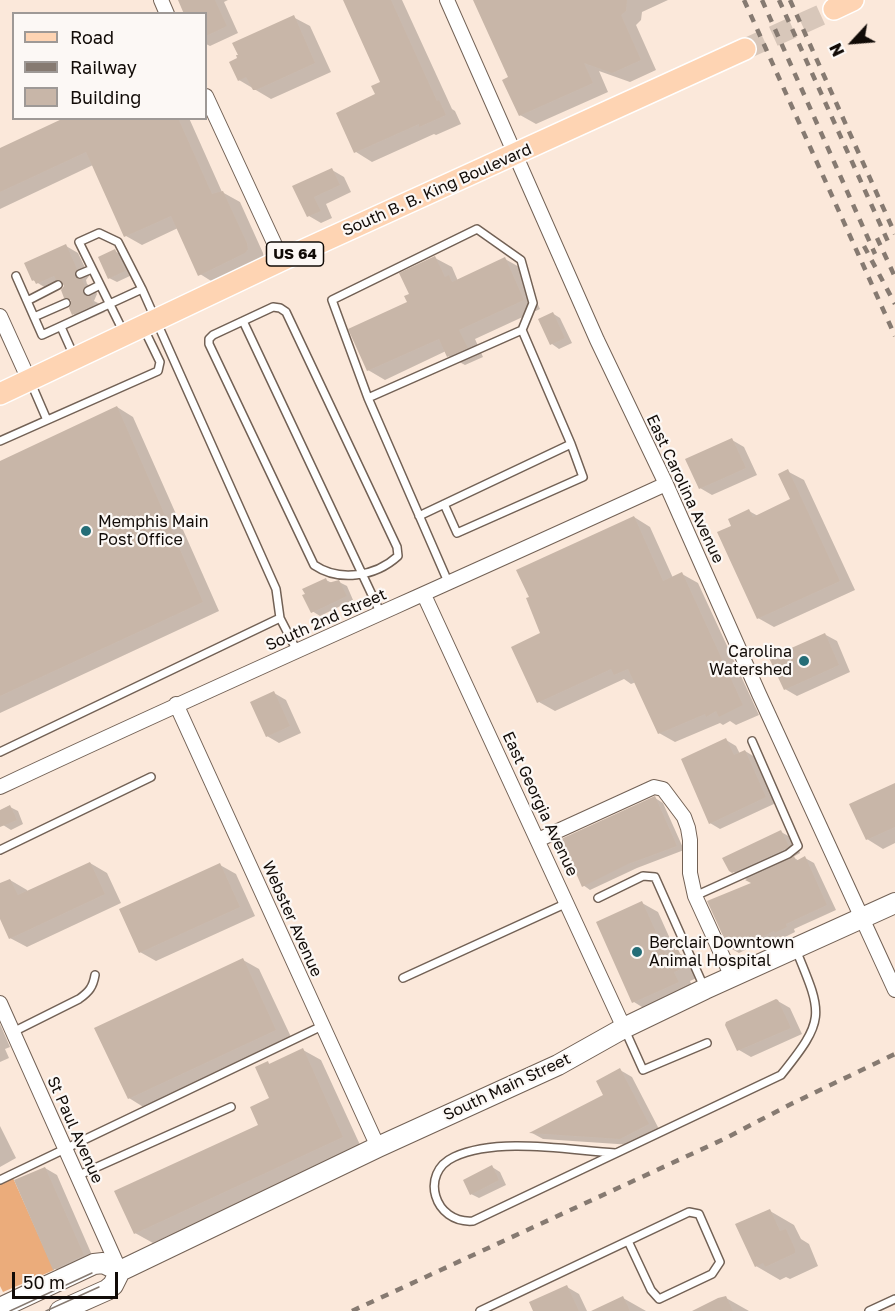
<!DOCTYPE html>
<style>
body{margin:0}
#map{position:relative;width:895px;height:1311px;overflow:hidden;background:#fbe8da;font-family:"Golos Text",sans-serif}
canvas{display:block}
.legend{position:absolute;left:12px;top:12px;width:195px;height:108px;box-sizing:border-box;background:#fcf8f5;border:2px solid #9e9996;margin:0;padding:8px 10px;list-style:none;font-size:18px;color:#110b07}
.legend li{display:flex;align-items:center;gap:12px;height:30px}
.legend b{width:30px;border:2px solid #9e9996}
.north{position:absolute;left:823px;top:12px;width:60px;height:60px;-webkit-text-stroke:4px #fcf8f5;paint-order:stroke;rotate:244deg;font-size:16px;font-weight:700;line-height:24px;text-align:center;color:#110b07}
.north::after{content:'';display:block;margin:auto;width:21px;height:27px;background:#110b07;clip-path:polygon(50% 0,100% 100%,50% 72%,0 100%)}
.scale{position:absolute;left:12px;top:1272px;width:106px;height:27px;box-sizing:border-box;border:3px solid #110b07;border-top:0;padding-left:8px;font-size:18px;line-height:21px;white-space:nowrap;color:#110b07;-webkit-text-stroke:4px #fcf8f5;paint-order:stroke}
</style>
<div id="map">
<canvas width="895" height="1311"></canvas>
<ul class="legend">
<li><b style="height:8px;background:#fed4b3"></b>Road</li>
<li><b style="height:8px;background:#867a71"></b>Railway</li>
<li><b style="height:16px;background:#c8b6a8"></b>Building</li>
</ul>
<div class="north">N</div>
<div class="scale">50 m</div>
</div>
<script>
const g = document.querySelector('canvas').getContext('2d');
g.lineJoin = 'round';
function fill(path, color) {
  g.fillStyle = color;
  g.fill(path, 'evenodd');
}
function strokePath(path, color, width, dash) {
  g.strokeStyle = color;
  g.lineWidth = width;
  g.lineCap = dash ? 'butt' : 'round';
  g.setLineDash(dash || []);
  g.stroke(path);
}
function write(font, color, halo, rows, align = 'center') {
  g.font = font + ' "Golos Text",sans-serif';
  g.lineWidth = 4.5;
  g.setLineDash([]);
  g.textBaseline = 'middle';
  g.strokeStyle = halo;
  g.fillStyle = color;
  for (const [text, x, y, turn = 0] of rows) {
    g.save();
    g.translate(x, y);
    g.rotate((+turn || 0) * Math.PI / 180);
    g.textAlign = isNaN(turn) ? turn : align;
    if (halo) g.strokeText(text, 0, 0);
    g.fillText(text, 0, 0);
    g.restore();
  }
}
const green = new Path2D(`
 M13,1178L54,1270L3,1292L0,1286V1185Z`);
const shadow = new Path2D(`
 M179,0H228L224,2L238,33L210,46L206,44V14Z
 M345,0H402L452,109L455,111L461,124L436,135L434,134L372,162L356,152L338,114L377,94L382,82Z
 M474,0H668L642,12L641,20L636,25L656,70L630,82L599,71L608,92L536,124L520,115L510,78Z
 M293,17L310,26L331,72L271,99L239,80V58Z
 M68,118H189L222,192L240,202L263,253L264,259L216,284L200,274L178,228L142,245L126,236L93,165L0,209V150Z
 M332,170L344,177L351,192L326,204L332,218L321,223L309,216L294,187Z
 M66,246L78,253L89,276L86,280L87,284L94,288L97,294L94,301L102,305L105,312L85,321L73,314V301L65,297L64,283L49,290L33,280Z
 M115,251L123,256L132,275L117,282L109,278Z
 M435,258L452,267L458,281L505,259L521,268L540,309L475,339L483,357L465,365L448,356L446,351L385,380L368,370L409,302L411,294Z
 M552,313L560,318L572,343L559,349L552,344Z
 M117,407L133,417L219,611L0,713V463Z
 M732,440L744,447L757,475L712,495L700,488Z
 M787,471L804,480L855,590L774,627L758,618L733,526L749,511L758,516L792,500Z
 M634,517L650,527L673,578L682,574L698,583L759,715L736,725L730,721L723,725L720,723L675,742L659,733L636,682L631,684L624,679L555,711L539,702L542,634Z
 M326,580L332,583L339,582L347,586L353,600L320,616L312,611Z
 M824,634L837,641L850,672L797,696L785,689Z
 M274,693L286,700L301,733L279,743L267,736Z
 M726,740L736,746L740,754L745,751L755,757L776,803L720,829L710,823Z
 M895,785V843L883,849L867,839Z
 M655,798L663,803L684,850L637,868L590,890L583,885Z
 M10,807L18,811L23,824L11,830L3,825L0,818V811Z
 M781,832L794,839L800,853L793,857L799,861L805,858L814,863L836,910L794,929L795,932L785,937L783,936L754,949L751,947L739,953L730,948L754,883L730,870Z
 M90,863L107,873L121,903L27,947L10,938L0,915V885L10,880L27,890L28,892Z
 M220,865L236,874L255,916L156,961L140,952Z
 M642,903L658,912L676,952L694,960L701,976L690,981L694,992L650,1012L634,1002L597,923Z
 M243,960L259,969L292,1039L145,1108L129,1098Z
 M776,1000L790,1008L802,1034L751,1057L739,1050L727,1025Z
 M0,1024L10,1047L5,1049L9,1058L0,1062Z
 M303,1050L321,1060L361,1147L153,1243L135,1233L260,1126L271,1099L268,1063L271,1065Z
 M620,1070L632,1077L660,1131L632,1145L543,1139L532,1133L605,1096Z
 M0,1126L16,1158L0,1167Z
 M492,1167L500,1172L506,1185L479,1198L471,1194Z
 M45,1168L57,1175L95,1262L67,1276L55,1269Z
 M770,1211L794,1225L801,1239L809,1244L818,1266L790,1279L786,1277L780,1280L756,1266Z
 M567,1287L579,1294L587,1311H535Z
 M623,1298L646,1311H594Z
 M726,1298L749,1311H695Z`);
const building = new Path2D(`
 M178,0H215L227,26L206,36V14H184Z
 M343,0H391L437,101L439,100L446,115L419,127V124L354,153L336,113L375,94L371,86L380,82Z
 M473,0H627L626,11L621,15L641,60L612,73L584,63L593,83L519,116L502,80L508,77Z
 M294,15L315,63L256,90H253L246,77L238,81L229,62L237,58L236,55H238L232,43Z
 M64,118H178L212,194L223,191L247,243L248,249L245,253L198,276L171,216L124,237L86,152L0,192V148Z
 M332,168L340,185L314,197L321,211L307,217L292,186Z
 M66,244L77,269L75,273V277L82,279L85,286L83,293L85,296H90L94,305L72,315L69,308L71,304V300L64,298L61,290L64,286L61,281L56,280L54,276L36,284L34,280L32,281L24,263Z
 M115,249L125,271L108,279L98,257Z
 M435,256L445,277L449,275L452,282L505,257L524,300L459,330L468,348L447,357L439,339L367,371L348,329L407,302L404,296L409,294L399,273Z
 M553,312L565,338L550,345L538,319Z
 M117,406L203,602L0,696V461Z
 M732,438L746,468L699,489L685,459Z
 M788,469L840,581L757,619L717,532L731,526L728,519L749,509L753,517L790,499L778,474Z
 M634,516L663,581L682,572L743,705L719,717L716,711L706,717L705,714L658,734L628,669L614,675L611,669L537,703L511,647L540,633L526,598L529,597L516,570Z
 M326,578L328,583L339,580L347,596L311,613L302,595L305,594L302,589Z
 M825,633L839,665L784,690L769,658Z
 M274,691L290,726L266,737L250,702Z
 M726,738L734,755L745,750L766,797L709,824L681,759Z
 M895,783V827L866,840L849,804Z
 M655,796L677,846L628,864L582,887L561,839Z
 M10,805L17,820L0,827V810Z
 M781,830L789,846L785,849L732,873L729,871L722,858Z
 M794,856L796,861L805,856L827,905L786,924L787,927L775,933L774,931L744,945L743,942L729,949L707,901L751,883L745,880Z
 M90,862L105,894L9,939L0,919V883L10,879L18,895Z
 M220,863L240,907L139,953L119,909Z
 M642,901L666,954L678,949L686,967L674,972L679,982L632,1003L596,922Z
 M243,958L276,1030L128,1099L94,1028Z
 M776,999L778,1000L791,1028L737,1051L725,1025L726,1022Z
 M303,1048L343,1137L134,1234L114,1191L258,1125L250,1107L269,1098L255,1067L268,1061L269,1064Z
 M620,1068L649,1124L620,1139L529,1133L603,1095L596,1081Z
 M492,1165L499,1180L470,1195L463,1180Z
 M45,1167L84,1255L53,1270L14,1180Z
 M770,1209L780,1231L786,1229L795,1249V1253L765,1267L763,1263L755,1267L735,1224Z
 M567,1285L579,1311H533L529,1302Z
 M623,1296L630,1311H591Z
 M726,1296L733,1311H692L718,1298Z`);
const primaryTunnel = new Path2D(`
 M745,49L834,9`);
const lane = new Path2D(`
 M80,274L92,269
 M16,276L42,335L142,289L118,242L99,233L79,242L124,333
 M88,291L100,285
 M27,301L58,285
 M273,307L280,308L286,312L397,547L398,556C375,577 339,582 314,565L209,344V339L213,335Z
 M34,317L66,303
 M243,321L381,614
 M61,327L74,356
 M31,383L47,420
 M368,398L332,300L477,229L521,260L533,303L522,330L368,398L449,584
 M0,441L158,371L160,362L144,329
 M444,504L457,533L583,477L571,444
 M419,516L571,444L522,330
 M280,618L297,651
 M0,752L280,618L276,589L142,289
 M0,850L151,777
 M695,896L788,854L798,846L752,741
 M598,898L643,876L655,877L704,987
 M403,978L567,903
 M625,1030L643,1070L707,1043
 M13,1032L79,999C89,992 93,987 95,975
 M615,1153C567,1150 498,1137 454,1157C419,1173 434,1224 473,1221L781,1075C826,1019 823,1015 796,950
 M77,1176L231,1107
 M0,1180L322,1026
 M480,1311L689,1212L699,1214L720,1262L712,1274L659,1299L651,1290L628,1241
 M869,1311L895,1299`);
const street = new Path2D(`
 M161,0L167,14
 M447,0L597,340L666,484L759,694L895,990
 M206,96L282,260
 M0,316L29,380
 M424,595L624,1028
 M176,704L378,1147
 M0,787C221,683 444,586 666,484
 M538,840L654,787L663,789L684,817L688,828L690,840V873L695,896L732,977
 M0,1003L120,1271`);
const secondary = new Path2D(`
 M0,1308L94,1264L103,1263L120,1271
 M60,1311L107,1290L113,1285L120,1271L378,1147L558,1065L624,1028L705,989L895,903`);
const primary = new Path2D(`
 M834,9L853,0
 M0,394L282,260L745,49`);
const tram = new Path2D(`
 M10,1311L92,1273
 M46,1311L99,1287`);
const rail = new Path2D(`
 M744,0L895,336
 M762,0L875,254
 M779,0L890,246
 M790,0L895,234
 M877,238L895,277
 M864,246L895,304
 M352,1311L724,1139L791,1104L895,1054`);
const markers = [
 [86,531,6,"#246d77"],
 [804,661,6,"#246d77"],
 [637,952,6,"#246d77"]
];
const shields = [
 [295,254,57]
];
const shieldNames = [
 ["US 64",295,254]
];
const streetNames = [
 ["South B. B. King Boulevard",437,190,-24],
 ["East Carolina Avenue",685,489,65],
 ["South 2nd Street",326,620,-24],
 ["East Georgia Avenue",540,804,65],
 ["Webster Avenue",292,919,66],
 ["South Main Street",507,1087,-25],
 ["St Paul Avenue",75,1130,66]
];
const poiNames = [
 ["Memphis Main",98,522],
 ["Post Office",98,540],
 ["Carolina",792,652,"right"],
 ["Watershed",792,670,"right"],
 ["Berclair Downtown",649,943],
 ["Animal Hospital",649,961]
];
fill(green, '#ebac7b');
fill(shadow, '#0003');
fill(building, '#c8b6a8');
strokePath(primaryTunnel, '#d8c7ba', 21, [21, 10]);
strokePath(lane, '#726155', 10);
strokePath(street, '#726155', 16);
strokePath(secondary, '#726155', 22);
strokePath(primary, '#fff', 24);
strokePath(lane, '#fff', 7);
strokePath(street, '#fff', 14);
strokePath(secondary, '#fff', 20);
strokePath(primary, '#fed4b3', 21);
strokePath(tram, '#867a71', 1.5);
strokePath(rail, '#867a71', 4.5, [8, 8]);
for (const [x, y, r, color] of markers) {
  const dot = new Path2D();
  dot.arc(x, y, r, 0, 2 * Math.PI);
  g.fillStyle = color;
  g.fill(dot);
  strokePath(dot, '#fcf8f5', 2);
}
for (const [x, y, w] of shields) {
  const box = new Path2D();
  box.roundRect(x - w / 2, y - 12, w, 24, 4.5);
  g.fillStyle = '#fcf8f5';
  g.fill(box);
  strokePath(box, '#110b07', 1.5);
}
write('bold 15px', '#110b07', null, shieldNames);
write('16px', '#110b07', '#fcf8f5', streetNames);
write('16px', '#110b07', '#fcf8f5', poiNames, 'left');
</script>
